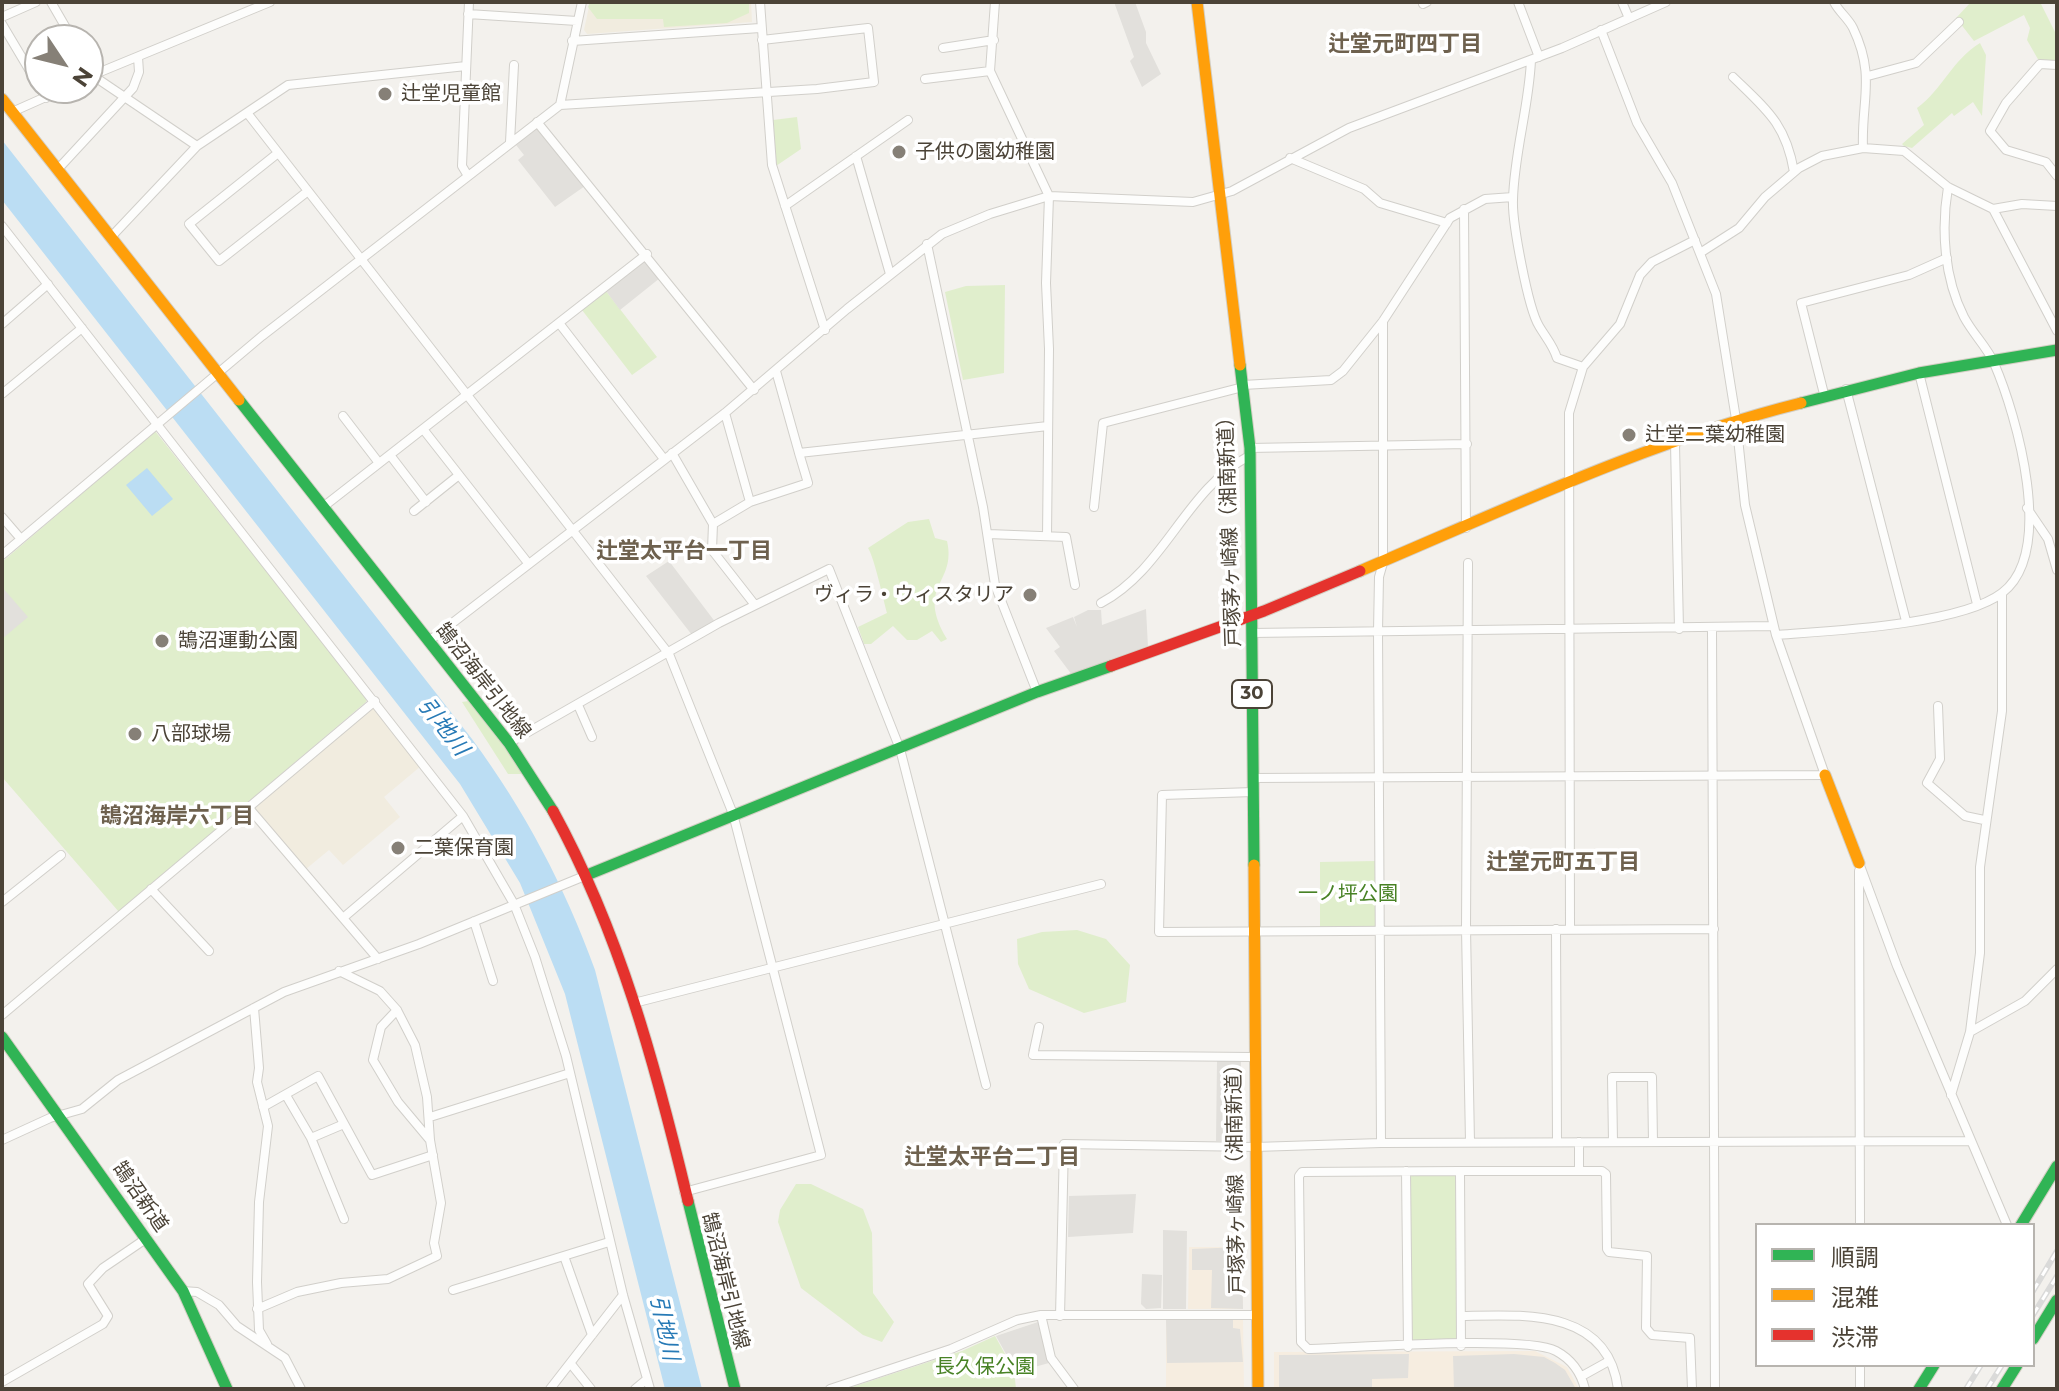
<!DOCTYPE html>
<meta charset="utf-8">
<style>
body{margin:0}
#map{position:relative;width:2059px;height:1391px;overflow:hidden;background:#f3f1ed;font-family:Montserrat,"Noto Sans JP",sans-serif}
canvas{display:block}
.frame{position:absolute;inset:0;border:4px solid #4b4337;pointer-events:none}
.legend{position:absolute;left:1755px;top:1223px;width:280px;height:144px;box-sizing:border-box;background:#fff;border:2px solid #b7b4af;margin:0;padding:10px 14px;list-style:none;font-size:24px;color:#4b4337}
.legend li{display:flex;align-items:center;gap:16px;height:40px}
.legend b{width:40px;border:2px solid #b7b4af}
.north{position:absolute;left:24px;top:24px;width:80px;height:80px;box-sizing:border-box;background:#fff;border:2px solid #b7b4af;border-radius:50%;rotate:125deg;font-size:22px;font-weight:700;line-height:32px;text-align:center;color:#4b4337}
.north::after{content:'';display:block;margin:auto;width:28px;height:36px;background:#868077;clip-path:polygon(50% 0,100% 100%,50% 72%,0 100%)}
</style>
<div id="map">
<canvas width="2059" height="1391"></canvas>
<div class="frame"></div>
<ul class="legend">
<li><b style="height:10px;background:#30b455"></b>順調</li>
<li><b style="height:10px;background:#ff9f0a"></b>混雑</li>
<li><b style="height:10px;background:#e5322d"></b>渋滞</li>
</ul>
<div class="north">N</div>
</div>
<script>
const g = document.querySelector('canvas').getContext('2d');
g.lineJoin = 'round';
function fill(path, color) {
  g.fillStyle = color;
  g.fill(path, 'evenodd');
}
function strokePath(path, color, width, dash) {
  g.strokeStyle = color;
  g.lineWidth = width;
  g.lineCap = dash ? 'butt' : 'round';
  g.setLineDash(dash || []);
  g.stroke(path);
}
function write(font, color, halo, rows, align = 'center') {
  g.font = font + ' Montserrat,"Noto Sans JP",sans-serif';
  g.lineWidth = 7;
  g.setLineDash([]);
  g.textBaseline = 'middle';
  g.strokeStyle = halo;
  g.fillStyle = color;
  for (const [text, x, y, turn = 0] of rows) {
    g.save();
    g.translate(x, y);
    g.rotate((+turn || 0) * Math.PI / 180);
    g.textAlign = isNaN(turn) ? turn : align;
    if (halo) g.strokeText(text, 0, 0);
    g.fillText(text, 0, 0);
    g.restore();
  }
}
const commercial = new Path2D(`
 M1189,1247H1242L1243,1309H1188Z
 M1243,1319L1244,1389H1166V1320Z
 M1535,1351L1567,1367L1579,1389H1274V1352Z`);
const education = new Path2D(`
 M590,2H751L752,22L587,34L584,30Z
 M373,707L421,766L384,797L400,817L343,865L329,850L306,869L253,808Z`);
const green = new Path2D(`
 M590,2H749V13L727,23L664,27L663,19H597L588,7Z
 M1971,2H2040L2057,36V61H2039L2027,40L2030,28L2024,15L1974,41L1956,18Z
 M1980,43L1986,55L1982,116L1973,102L1954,116L1952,113L1912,148L1904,146L1902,144L1924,125L1917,108C1942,90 1953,59 1980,43Z
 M797,117L801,149L776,166L773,120Z
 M1005,285L1004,373L963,380L945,292L966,286Z
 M606,291L657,357L632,375L582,310Z
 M155,431L367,698L366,702L119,912L2,777V562Z
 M929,519L935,538L947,541C957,584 915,585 947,639L941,642L932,631L917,640H907L893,626L871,644H864L858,627L887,613C883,598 874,557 868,548L908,522Z
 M475,700L531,774H508L462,702Z
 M1375,861L1376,927H1320V862Z
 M1077,930L1106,939L1130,965L1126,1002L1084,1013L1029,989L1018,964L1017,939L1042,932Z
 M1406,1171H1460L1461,1346L1408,1347Z
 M796,1184H811L863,1209L872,1233L873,1293L894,1322L882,1342L863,1335L801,1288L778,1222L780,1210Z
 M995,1336L1014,1370L1016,1389H846L962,1351Z`);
const parking = new Path2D(`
 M1114,2H1135L1146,32V43L1161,74L1142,87L1130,61L1134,57Z
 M537,127L585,186L555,207L518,160L524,155L516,145Z
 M646,259L660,278L620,310L606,291Z
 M669,561L716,623L692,635L646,576Z
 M2,587L28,617L2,639Z
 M1146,609L1148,647L1072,675L1054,651L1060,647L1046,628L1073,617L1077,627L1074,617L1088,610H1101L1102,625Z
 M1217,1061H1241V1141H1216Z
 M1136,1194L1133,1233L1068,1237L1069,1196Z
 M1163,1230L1187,1231L1186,1309H1163Z
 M1242,1247L1243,1309L1211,1308L1212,1270H1192V1249Z
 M1142,1274L1162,1275L1161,1308L1146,1309L1141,1304Z
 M1233,1319V1328L1240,1329L1243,1362L1167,1363L1166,1320Z
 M1038,1322L1049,1363L1016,1372L996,1336Z
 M1409,1354L1408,1378L1372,1379V1389H1279V1355Z
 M1514,1354L1544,1357L1555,1363L1565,1370L1576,1389H1454L1453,1356Z`);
const water = new Path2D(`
 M2,140L472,739C525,811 565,887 595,970L702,1389H665L565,994L520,883L460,784L2,200Z
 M147,468L173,499L152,516L126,485Z`);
const street = new Path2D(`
 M51,2L73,40
 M760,2L772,165L825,330
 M995,2L990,71L1049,196L1046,283L1049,349L1047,536
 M1518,2L1539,57
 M1622,2L1628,16
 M1834,2C1839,12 1848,18 1853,28C1876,76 1861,101 1863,148
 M1423,4L1427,2
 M468,14L577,21
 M2,17L36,2
 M2,24L46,98
 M572,41L760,28
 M943,48L994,40
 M1531,60C1529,107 1514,153 1513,200C1512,222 1528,308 1539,326C1546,338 1553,345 1557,358L1583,367
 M2057,65L2040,64L2006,103L1990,131L2006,150L2046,162L2057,176
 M88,68L92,75L197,146
 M1868,76L1916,63L1959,22
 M88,77L270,2
 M1733,77C1767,110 1786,124 1794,172
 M925,79L990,71
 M560,105L582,2
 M12,112L66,88
 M248,114L669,654L733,814L821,1155L684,1192
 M537,122L754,390
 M510,142L514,65
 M278,153L189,224L219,261L308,191
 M856,156L890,274
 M1290,158L1364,189L1380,203L1447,223
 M58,169L133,88L139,72L138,57
 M468,176L462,166L469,2
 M785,206L908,120
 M1464,209L1466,528
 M1993,209L2022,204L2057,206
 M2,226L463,816L514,904L535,957L566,1056L623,1295L650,1389
 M112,236L197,146L288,85L466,66
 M927,244L983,507L995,585L1037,692
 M1700,253L1739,228L1765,197L1799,168L1822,156L1863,148L1904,151L1948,187L1993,209L2057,331
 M559,323L664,459
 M2,324L48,284
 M776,371L799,453L1048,426
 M1919,373L1977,604
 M1243,385L1331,380L1343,371L1383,321L1450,218L1485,199L1513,197
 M1846,389L1906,621
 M2,394L82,328
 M1824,394L1801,303L1909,275L1947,258
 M725,413L750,502
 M343,416L379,463
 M423,429L528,563
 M1675,444L1679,629
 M1250,448L1467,444
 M672,453L713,524L712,550L755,605
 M390,455L426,502
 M323,507L647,254
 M1094,507L1103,423L1243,387
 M2027,508L2048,539L2057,570
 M414,511L459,475
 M2,517L21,539
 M713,524L750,502L808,483L799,453
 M988,534L1066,537L1075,585
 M2,555L262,336L560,105L817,89L874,82L868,28L762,40
 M1468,563L1466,929L1470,1142
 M1101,603C1165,569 1185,490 1249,456
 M1712,629L1715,1389
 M1252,633L1773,626
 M1776,635C1829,631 1960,625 2002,593C2056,552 2017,416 1994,363C1987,347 1973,334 1964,317C1944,278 1941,229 1948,187
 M429,641L725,413L847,309L942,234L990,214L1049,196L1193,202L1232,191L1349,128L1562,48L1666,2
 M578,705L592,737
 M1938,706L1940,759L1927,783L1965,816L1984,820
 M509,743L719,623L829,569L900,749L986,1085
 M1253,778L1825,775L1776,635L1745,505L1736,419L1716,294L1672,183L1637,123L1601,30
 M1253,792L1162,795L1159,932L1714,929
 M248,807L378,959
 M1859,863L1897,966L2007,1225
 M1859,871L1860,1225
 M151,889L209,951
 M2,902L61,855
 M343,918L463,816
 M474,921L493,981
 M1570,928L1569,413L1583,367L1620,324L1640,275L1652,262L1695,240
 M1556,929L1557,1142
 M634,1003L1101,884
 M254,1008L259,1068L257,1082L268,1126L259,1202L257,1282L259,1330L267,1344
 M397,1010L381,1027L373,1060L398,1102L429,1139
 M2,1015L375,701
 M1039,1027L1033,1055L1253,1057
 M1970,1032L2025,1001L2057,969
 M1951,1095L1970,1032L1980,953V867L2002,711V593
 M287,1097L311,1138L344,1219
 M263,1107L318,1076L372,1175L433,1155
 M430,1117L570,1073
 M311,1138L344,1124
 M2,1140L50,1118L82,1109L118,1080L284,992L419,944L587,875
 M1579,1142V1171
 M1613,1142L1612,1077H1652L1653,1142
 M1381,1143L1378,631L1379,577L1383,563V321
 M1406,1171L1408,1347
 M1460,1171H1602L1606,1174L1607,1249L1609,1252L1647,1256L1646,1328L1652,1335L1690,1338L1692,1389
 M564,1256L592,1335
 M453,1290L609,1242
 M183,1291L197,1292L219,1305L237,1326L285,1358L301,1389
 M257,1309L297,1292L341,1283L388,1279L437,1256L434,1243L441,1203L430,1140L427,1097L415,1045L397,1010L380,991L339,971
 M1041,1315L1051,1358L1074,1389
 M1060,1316L1064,1144L1255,1147L1381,1143L1971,1141
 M1461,1316C1521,1315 1608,1307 1618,1389
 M1461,1346L1460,1171L1302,1172L1299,1176L1301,1342L1308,1349C1352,1348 1526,1335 1556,1351C1571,1359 1581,1373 1585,1389
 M571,1364L591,1389
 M1860,1365V1389
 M1582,1376L1609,1361
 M2,1382L103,1324L108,1316L88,1284L103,1268L147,1238
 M550,1389L623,1295
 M635,1389L647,1379
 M830,1389L951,1349L1017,1320L1041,1315H1255`);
const fast = new Path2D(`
 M1240,365L1250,448L1254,865
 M239,400L509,743L553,811
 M1801,403L1919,373L2057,350
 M587,875L1037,692L1111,666
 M2,1037L183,1291L227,1389
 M688,1201L735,1389
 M2021,1225L2057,1166
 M2033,1339L2057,1300
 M1919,1389L1934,1365
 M2002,1389L2017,1365`);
const slow = new Path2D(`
 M1197,2L1240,365
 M2,99L239,400
 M1360,571C1504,510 1649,441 1801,403
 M1825,775L1859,863
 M1254,865L1258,1389`);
const jam = new Path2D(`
 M1111,666L1264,611L1360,571
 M553,811C620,933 656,1067 688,1201`);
const rail = new Path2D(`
 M2033,1291L2057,1251
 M2033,1315L2057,1276
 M1966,1389L1981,1365
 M1987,1389L2002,1365`);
const markers = [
 [385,94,8,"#868077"],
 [899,152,8,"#868077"],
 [1629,435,8,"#868077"],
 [1030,595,8,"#868077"],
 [162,641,8,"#868077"],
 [135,734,8,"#868077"],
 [398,848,8,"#868077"]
];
const shields = [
 [1252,694,40]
];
const shieldNames = [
 ["30",1252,694]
];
const poiNames = [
 ["辻堂児童館",401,94],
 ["子供の園幼稚園",915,152],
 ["辻堂二葉幼稚園",1645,435],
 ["ヴィラ・ウィスタリア",1014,595,"right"],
 ["鵠沼運動公園",178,641],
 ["八部球場",151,734],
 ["二葉保育園",414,848]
];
const streetNames = [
 ["戸塚茅ヶ崎線（湘南新道）",1230,527,-92],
 ["鵠沼海岸引地線",483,681,52],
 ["戸塚茅ヶ崎線（湘南新道）",1236,1174,-91],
 ["鵠沼新道",140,1197,55],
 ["鵠沼海岸引地線",725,1281,76]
];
const parkNames = [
 ["一ノ坪公園",1348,894],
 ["長久保公園",985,1367]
];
const neighbourhoodNames = [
 ["辻堂元町四丁目",1405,45],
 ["辻堂太平台一丁目",684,552],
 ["鵠沼海岸六丁目",177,817],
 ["辻堂元町五丁目",1563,863],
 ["辻堂太平台二丁目",992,1158]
];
const waterNames = [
 ["引地川",443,727,52],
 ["引地川",664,1328,78]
];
fill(commercial, '#f6ede0');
fill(education, '#f1ecdf');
fill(green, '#e0eecc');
fill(parking, '#e2e0dc');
fill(water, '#bbddf3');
strokePath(street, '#d1cfca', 10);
strokePath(fast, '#d3cec3', 13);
strokePath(slow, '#d3cec3', 13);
strokePath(jam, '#d3cec3', 13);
strokePath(street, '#fdfdfc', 8);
strokePath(fast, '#30b455', 11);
strokePath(slow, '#ff9f0a', 11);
strokePath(jam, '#e5322d', 11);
strokePath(rail, '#dadad9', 6);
strokePath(rail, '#fff', 3, [9]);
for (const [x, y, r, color] of markers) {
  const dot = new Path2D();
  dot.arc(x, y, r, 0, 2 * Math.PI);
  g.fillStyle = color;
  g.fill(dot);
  strokePath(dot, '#fff', 3);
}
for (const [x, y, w] of shields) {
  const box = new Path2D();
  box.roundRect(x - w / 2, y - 14, w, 28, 6);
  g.fillStyle = '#fff';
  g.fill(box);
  strokePath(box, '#4b4337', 2);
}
write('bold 18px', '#4b4337', null, shieldNames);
write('20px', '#4b4337', '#fff', poiNames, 'left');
write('20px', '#4b4337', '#fff', streetNames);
write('20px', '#488225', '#fff', parkNames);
write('bold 22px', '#6e614e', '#fff', neighbourhoodNames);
write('italic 22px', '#277ab6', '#fff', waterNames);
</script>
